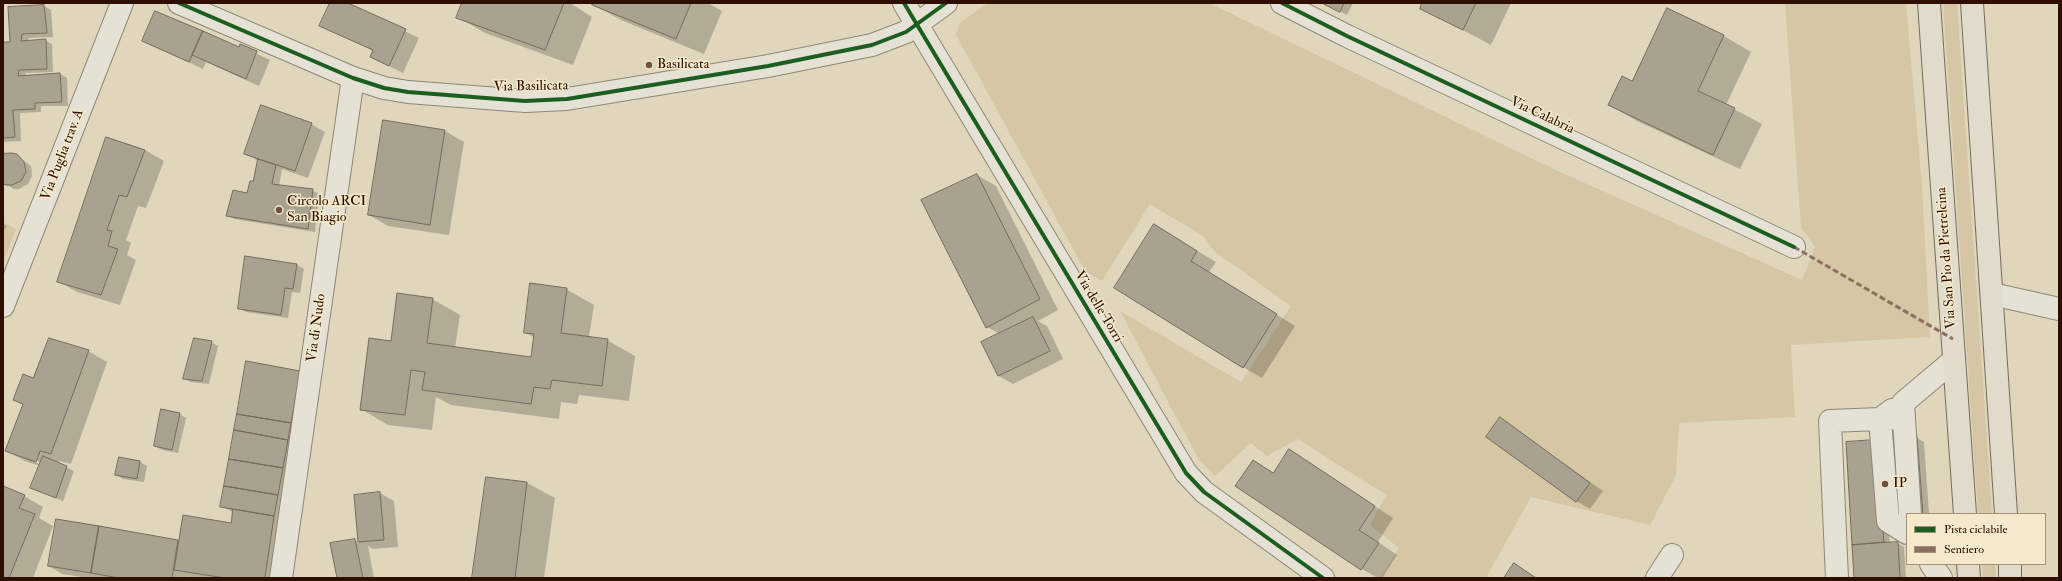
<!DOCTYPE html>
<style>
body{margin:0}
#map{position:relative;width:2062px;height:581px;overflow:hidden;background:#dfd6bc;font-family:"IM FELL Double Pica",serif}
canvas{display:block}
.frame{position:absolute;inset:0;border:4px solid #2d0e01;pointer-events:none}
.legend{position:absolute;left:1906px;top:513px;width:140px;height:52px;box-sizing:border-box;background:#f4e9ca;border:1px solid #a4917a;margin:0;padding:5px 7px;list-style:none;font-size:12px;color:#2d0e01}
.legend li{display:flex;align-items:center;gap:8px;height:20px}
.legend b{width:20px;border:1px solid #a4917a}
</style>
<div id="map">
<canvas width="2062" height="581"></canvas>
<div class="frame"></div>
<ul class="legend">
<li><b style="height:5px;background:#1b5e20"></b>Pista ciclabile</li>
<li><b style="height:5px;background:#8d6e63"></b>Sentiero</li>
</ul>
</div>
<script>
const g = document.querySelector('canvas').getContext('2d');
g.lineJoin = 'round';
function fill(path, color) {
  g.fillStyle = color;
  g.fill(path, 'evenodd');
}
function strokePath(path, color, width, dash) {
  g.strokeStyle = color;
  g.lineWidth = width;
  g.lineCap = dash ? 'butt' : 'round';
  g.setLineDash(dash || []);
  g.stroke(path);
}
function write(font, color, halo, rows, align = 'center') {
  g.font = font + ' "IM FELL Double Pica",serif';
  g.lineWidth = 3;
  g.setLineDash([]);
  g.textBaseline = 'middle';
  g.strokeStyle = halo;
  g.fillStyle = color;
  for (const [text, x, y, turn = 0] of rows) {
    g.save();
    g.translate(x, y);
    g.rotate((+turn || 0) * Math.PI / 180);
    g.textAlign = isNaN(turn) ? turn : align;
    if (halo) g.strokeText(text, 0, 0);
    g.fillText(text, 0, 0);
    g.restore();
  }
}
const green = new Path2D(`
 M988,3H1209L1558,171L1802,280L1815,247L1801,228L1785,3H1906L1922,186L1930,337L1791,345L1795,417L1679,423L1676,475L1650,525L1531,497L1486,578H1380L1399,548L1370,525L1386,495L1298,439L1267,456L1251,443L1215,476L1199,460L1120,311L1241,382L1291,306L1214,251L1204,237L1150,204L1102,281L1085,271L956,35L960,23Z
 M1943,3H1957L1992,514H1978Z
 M8,224L16,230L3,262V230Z
 M1982,564H1995L1996,578H1983Z`);
const shadow = new Path2D(`
 M331,3H346L419,38L403,73L371,57L374,51L321,26Z
 M463,3H570L592,17L573,65L485,33L458,17Z
 M594,3H708L722,11L704,54L621,20L594,5Z
 M1324,3H1353L1347,15Z
 M1424,3H1511L1491,45L1421,8Z
 M44,6L51,10L53,37L29,38L28,41L45,40L52,44L53,72L26,73L25,77L60,74L67,78L68,106H41V112L20,113L21,141L3,142V43H11L9,8Z
 M1667,9L1724,36L1751,52L1726,105L1762,124L1740,169L1637,121L1609,105L1633,82Z
 M143,41L240,49L241,46L270,60L259,86L206,62L203,69Z
 M311,124L325,132L308,178L282,169L279,186L312,190L319,194L315,232L234,219L227,215L247,195L254,182L258,161L245,153Z
 M445,131L464,142L449,235L388,226L369,215Z
 M106,138L145,150L164,161L146,208L138,206L126,240L131,243L127,255L136,260L120,305L77,292L58,281Z
 M16,155L31,166L32,176L28,184L19,189H14L3,182V156Z
 M977,175L996,186L1058,310L1038,321L1047,326L1063,359L1013,384L999,376L983,343L1000,334L987,327Z
 M3,222L7,226L3,231Z
 M1154,225L1216,262L1209,272L1295,326L1262,378L1243,367Z
 M297,265L304,269L300,293L292,292L288,318L246,312L239,308Z
 M566,289L594,305L589,337L607,340L635,356L629,401L579,395L577,404L561,402L559,419L451,405L436,397L432,430L388,425L361,409L392,342L432,299L460,315L455,348L532,358L535,338L525,332Z
 M211,342L218,346L209,384L191,382L184,379Z
 M88,351L107,362L71,464L59,461L58,463L74,471L63,501L32,488L40,466L25,461L6,451L23,405L14,399L34,379ZM33,458L41,463V465L32,460Z
 M299,372L285,578H190L187,576V578H89L62,574L49,566L57,520L179,542L232,525L234,513L222,506Z
 M179,414L186,418L178,453L162,450L155,446Z
 M1500,419L1603,491L1590,509L1576,501Z
 M1917,438L1924,442L1929,514H1907L1888,525L1890,543H1898L1904,547L1906,578H1855L1847,443Z
 M1289,450L1393,518L1378,542L1397,555L1382,578H1378L1362,569L1253,461L1274,473Z
 M140,462L147,466L144,482L123,479L116,475Z
 M487,478L527,483L555,498L544,578H473Z
 M3,487L24,496L43,507L39,518L53,526L33,578H3Z
 M380,493L394,501L398,547L373,549L368,546L374,578H338L355,540L359,543L355,496Z`);
const building = new Path2D(`
 M330,3H348L406,29L389,66L370,57L373,50L319,26Z
 M462,3H564L545,50L456,18Z
 M593,3H691L676,39L592,5Z
 M1322,3H1344L1340,12Z
 M1422,3H1476L1463,30L1420,9Z
 M44,5L47,33L22,34L21,41L46,39L47,69L19,70L18,76L60,73L62,102L35,103V109L13,110L15,137L3,138V42H10L8,7Z
 M1667,8L1724,35L1698,91L1735,108L1713,155L1608,105L1622,76L1632,81Z
 M155,11L203,31L189,62L142,41Z
 M203,31L239,47L240,44L257,51L246,79L192,55Z
 M261,105L312,123L295,171L244,154Z
 M383,120L445,130L430,225L368,215Z
 M106,137L145,150L127,197L119,195L107,230L112,231L108,246L118,249L101,295L57,282Z
 M11,153L17,154L24,162L26,172L21,181L12,185H6L3,184V154Z
 M258,159L276,165L272,184L313,189L308,229L226,216L233,190L247,193L250,181H253Z
 M977,174L1040,299L986,328L921,200Z
 M1154,224L1197,251L1191,261L1277,314L1243,368L1114,288Z
 M245,256L297,264L293,289L285,288L281,315L238,309Z
 M530,283L567,288L561,333L608,339L602,386L552,380L550,389L534,387L531,404L422,390L425,372L411,370L405,415L360,410L369,338L391,341L397,293L433,298L427,343L531,357L534,334L524,333Z
 M1033,317L1050,351L998,376L981,342Z
 M49,338L89,350L51,454L40,451L36,462L5,451L23,404L13,400L23,374L33,378Z
 M194,338L212,341L202,381L183,379Z
 M246,361L300,371L291,423L237,414Z
 M161,409L180,413L172,450L154,446Z
 M237,414L291,423L288,440L234,430Z
 M1500,417L1590,483L1576,502L1486,437Z
 M234,430L288,440L283,468L229,459Z
 M1917,437L1923,514H1907L1882,521L1884,542L1852,545L1846,442Z
 M1289,449L1375,506L1359,530L1379,543L1361,570L1235,486L1253,460L1273,473Z
 M43,456L67,466L56,498L30,488Z
 M119,457L140,461L137,479L115,475Z
 M229,459L283,468L278,495L224,486Z
 M486,477L527,482L515,578H472Z
 M3,486L25,495L19,508L35,514L9,578H3Z
 M224,486L278,495L274,516L220,507Z
 M380,492L384,540L358,542L354,495Z
 M233,509L274,516L265,578H225L174,570L183,515L231,523Z
 M56,519L99,526L91,573L48,566Z
 M99,526L178,540L172,578H119L91,573Z
 M355,539L363,578H337L330,543Z
 M1898,542L1900,578H1854L1852,545Z
 M1514,563L1536,578H1504Z`);
const minor = new Path2D(`
 M179,3L353,78L384,88L408,92L525,101L567,99L768,66L872,45L906,32L946,3
 M904,3L1186,473L1204,492L1323,578
 M1282,3L1347,36L1794,247
 M1992,294L2059,309
 M3,306L122,3
 M1892,410L1880,419L1888,521L1907,533
 M1910,514L1903,403L1954,360
 M1931,564L1941,578
 M281,578L353,78
 M1657,578L1672,555
 M1837,578L1830,421L1904,418`);
const major = new Path2D(`
 M1929,3L1965,514
 M1972,3L2006,514
 M1968,564L1969,578
 M2010,564V578`);
const quiet = new Path2D(`
 M1794,247L1953,339`);
const cycleway = new Path2D(`
 M179,3L353,78L384,88L408,92L525,101L567,99L768,66L872,45L906,32L946,3
 M904,3L1186,473L1204,492L1323,578
 M1282,3L1347,36L1794,247`);
const markers = [
 [649,65,4,"#6b5442"],
 [279,210,4,"#6b5442"],
 [1885,484,4,"#6b5442"]
];
const poiNames = [
 ["Basilicata",657,65],
 ["Circolo ARCI",287,202],
 ["San Biagio",287,218],
 ["IP",1893,484]
];
const streetNames = [
 ["Via Basilicata",531,87,-1],
 ["Via Calabria",1542,116,25],
 ["Via Puglia trav. A",63,155,-69],
 ["Via San Pio da Pietrelcina",1947,258,-94],
 ["Via delle Torri",1098,307,59],
 ["Via di Nudo",317,328,-82]
];
fill(green, '#d5c7a4');
fill(shadow, '#0003');
fill(building, '#aaa290');
strokePath(building, '#756b5d', 1);
strokePath(minor, '#8f8676', 24);
strokePath(major, '#756b5d', 24);
strokePath(minor, '#e5e1d4', 22);
strokePath(major, '#e1dbcc', 22);
strokePath(quiet, '#8d6e63', 3, [6, 3]);
strokePath(cycleway, '#1b5e20', 4);
for (const [x, y, r, color] of markers) {
  const dot = new Path2D();
  dot.arc(x, y, r, 0, 2 * Math.PI);
  g.fillStyle = color;
  g.fill(dot);
  strokePath(dot, '#f4e9ca', 1.5);
}
write('14px', '#2d0e01', '#f4e9ca', poiNames, 'left');
write('14px', '#2d0e01', '#f4e9ca', streetNames);
</script>
